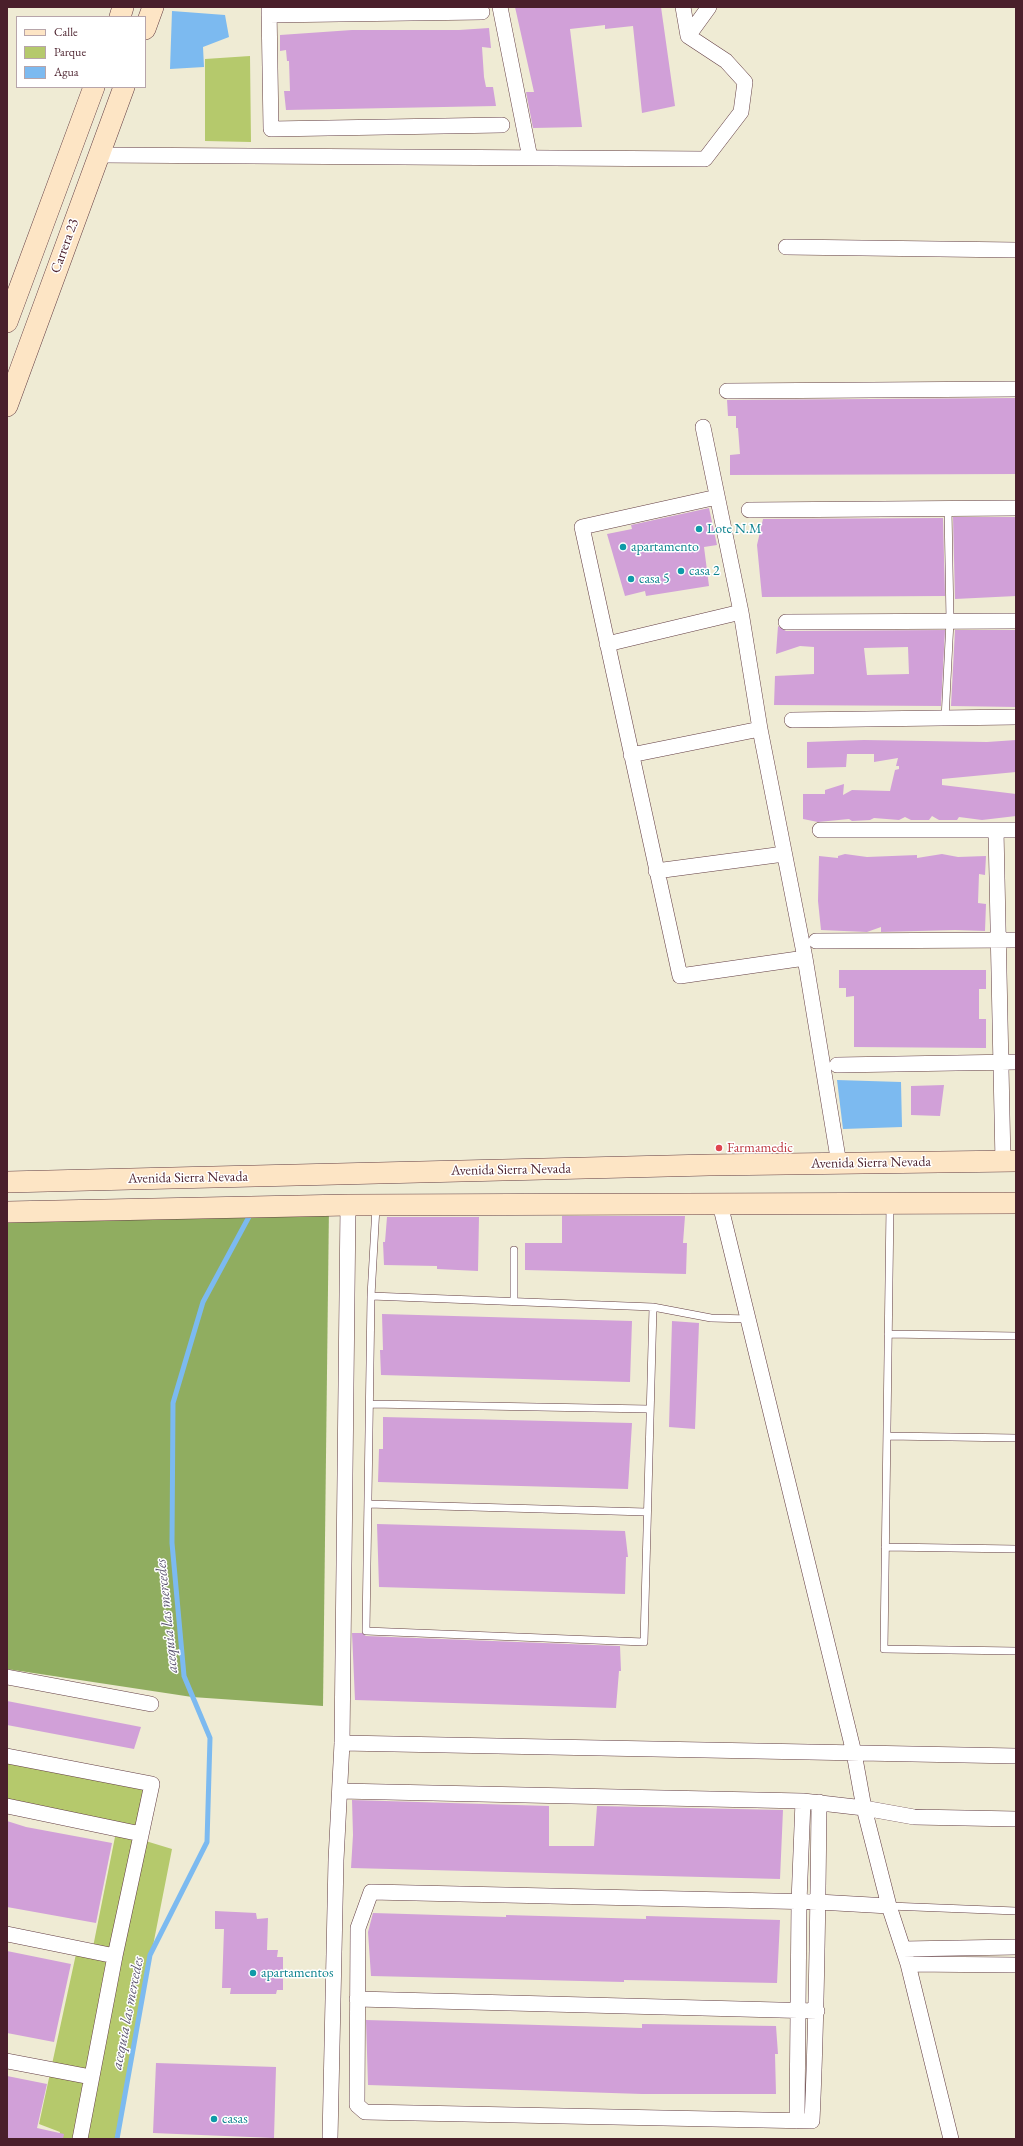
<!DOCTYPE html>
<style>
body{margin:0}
#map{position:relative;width:1023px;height:2146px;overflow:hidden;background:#efebd4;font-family:"EB Garamond",serif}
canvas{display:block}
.frame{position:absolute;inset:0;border:8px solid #4a1f2b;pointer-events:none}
.legend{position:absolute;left:16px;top:16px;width:130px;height:72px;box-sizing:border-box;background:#fff;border:1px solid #b7a5aa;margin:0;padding:5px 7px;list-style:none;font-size:12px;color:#4a1f2b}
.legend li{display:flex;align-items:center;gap:8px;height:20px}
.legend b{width:20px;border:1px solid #b7a5aa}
</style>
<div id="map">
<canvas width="1023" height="2146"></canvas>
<div class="frame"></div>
<ul class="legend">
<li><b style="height:5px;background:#fde5c5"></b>Calle</li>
<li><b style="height:11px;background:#b5c96c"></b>Parque</li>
<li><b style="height:11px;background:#7cbaf0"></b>Agua</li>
</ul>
</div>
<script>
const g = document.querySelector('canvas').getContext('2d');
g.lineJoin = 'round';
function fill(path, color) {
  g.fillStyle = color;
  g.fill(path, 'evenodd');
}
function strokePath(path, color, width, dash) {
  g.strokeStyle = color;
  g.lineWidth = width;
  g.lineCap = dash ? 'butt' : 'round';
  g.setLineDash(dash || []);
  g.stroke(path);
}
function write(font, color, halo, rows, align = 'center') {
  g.font = font + ' "EB Garamond",serif';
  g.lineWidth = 3;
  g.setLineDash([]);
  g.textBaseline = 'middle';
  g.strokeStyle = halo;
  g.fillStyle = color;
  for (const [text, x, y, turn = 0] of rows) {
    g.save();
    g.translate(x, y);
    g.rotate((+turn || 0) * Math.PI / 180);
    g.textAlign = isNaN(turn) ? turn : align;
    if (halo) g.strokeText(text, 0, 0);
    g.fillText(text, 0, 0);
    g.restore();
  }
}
const green = new Path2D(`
 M250,56L251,142L205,141V59Z
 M7,1760L147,1786L138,1828L7,1801Z
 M116,1832L172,1849L115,2139H58L60,2132L39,2124L76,1954L91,1957Z`);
const forest = new Path2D(`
 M329,1205L323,1706L192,1697L7,1669V1212Z`);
const water = new Path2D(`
 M172,11L225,15L229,37L203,47L204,67L170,69Z
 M837,1080L901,1082L902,1127L843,1129Z`);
const stream = new Path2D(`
 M117,2139L150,1955L207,1842L210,1738L184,1676L172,1543L173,1403L203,1302L251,1213`);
const building = new Path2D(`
 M515,7H661L675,106L642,113L633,26L605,29V25L570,29L582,127L533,128L526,92H534Z
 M489,28L491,48L482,47L484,77L486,87H493L496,106L286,110L284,91H290L289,61H287L286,50L280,51V35L352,30H459Z
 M1016,398V474L730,475V455L740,454L738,428H736V416H728L727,400Z
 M709,508L717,545L704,547L709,586L646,596L645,591L625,596L607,534L632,529L631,525Z
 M953,517H1016V596L955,599Z
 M943,518L945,596L762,597L757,545L763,519Z
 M778,626L786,631L945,630L941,706L774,705L775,676L814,674V647L800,646L776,654ZM908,647L909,674L867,675L864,648Z
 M955,630H1016V707L951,706Z
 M864,740L987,742L1016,740V772L942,779V785L1016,794V816L982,820L959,817L957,820H939L932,816L929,820H911L905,817L899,820L874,818L870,820L852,821L849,819L818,822L803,819V794H825V790L844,784L843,795L852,790L890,791L895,770L899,769V766H896L898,758L874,762V754H847L846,767L807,768V742Z
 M845,854L867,857L917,855V858L942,854L958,857L986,856L985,875L979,874L978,903L986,904L985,931L955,930L881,932V927L867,932L821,930L818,901L819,856L838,858V856Z
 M839,970H986V989H979V1019H986V1048L854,1047V996L846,997V988H839Z
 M944,1085L940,1116L911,1115V1086Z
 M562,1216H685L683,1243H687L686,1274L525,1270V1243H562Z
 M387,1217H479L478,1271L437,1269V1266L384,1265L383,1242H385Z
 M382,1314L632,1321L630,1382L381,1375L380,1350H383Z
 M672,1321L699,1323L695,1429L669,1427Z
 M383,1417L632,1423L628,1489L378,1482L379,1449H383Z
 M377,1524L625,1531L628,1557H626L625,1594L379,1587Z
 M352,1633H362L366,1636L620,1646L621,1671H619L616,1708L355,1700Z
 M7,1701L141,1727L134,1749L7,1725Z
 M352,1800L549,1806V1846H594L597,1806L783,1810L780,1879L351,1868L353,1835Z
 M7,1821L26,1827L112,1843L96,1923L7,1907Z
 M215,1911L256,1913L257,1919L268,1918L267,1950H278L277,1957H283V1990H277L276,1994H230L231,1988H222L224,1929H215Z
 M373,1913L506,1917V1915L646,1919V1916L780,1920L777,1983L624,1980V1982L371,1976L368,1932Z
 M7,1951L71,1964L54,2042L7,2033Z
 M366,2020L642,2028V2024L776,2026L778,2054H775L776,2094H642L368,2085Z
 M156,2063L276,2067L274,2138L153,2133Z
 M7,2076L47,2084L37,2128L64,2134L63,2139H7Z`);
const service = new Path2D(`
 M945,719L950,621L948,509
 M890,1206L884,1649L1016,1651
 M376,1207L371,1296L366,1631L644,1642L653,1307
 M514,1250V1301
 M371,1296L653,1307L711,1318L749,1319
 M888,1334L1016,1336
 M371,1404L649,1409
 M887,1436L1016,1438
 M368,1504L646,1512
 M885,1547L1016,1549
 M889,1906L1016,1911`);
const minor = new Path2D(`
 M269,7L271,129L502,125
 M500,7L530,158
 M683,7L688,36
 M269,15L482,12
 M688,36L709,7
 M99,155L705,159L741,112L745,82L726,61L688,36
 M786,247L1016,250
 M727,391L1016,389
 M703,427L741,612L760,729L805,958L839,1164
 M717,497L582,527L680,976L805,958
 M749,510L1016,508
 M786,622L1016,621
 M607,644L741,612
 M792,720L1016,717
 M631,755L760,729
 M820,830H1016
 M996,830L1003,1162
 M656,871L784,854
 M816,941L1016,940
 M837,1065L1016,1062
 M720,1204L854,1753L864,1808L889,1906L908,1964L951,2139
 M7,1677L151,1704
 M342,1743L1016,1756
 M7,1756L152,1784L115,1956L80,2139
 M340,1791L803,1801L864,1808L914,1817L1016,1819
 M819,1802C818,1909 817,2015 812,2121L365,2112L357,2105L358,1928L371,1892L818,1902L889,1906
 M7,1806L141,1834
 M7,1934L115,1956
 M903,1949L1016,1947
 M908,1964L1016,1965
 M357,1999L817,2011
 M7,2061L91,2077
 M797,2121L799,1902L803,1801
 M330,2139L336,1860L342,1743L348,1205`);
const secondary = new Path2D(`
 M120,17L123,7
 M145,29L153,7
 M7,322L94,87
 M7,406L124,87
 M7,1182L709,1165L1016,1161
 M7,1212L348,1205L1016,1203`);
const markers = [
 [699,529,4,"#0f9aa8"],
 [623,547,4,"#0f9aa8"],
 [681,571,4,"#0f9aa8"],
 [631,579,4,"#0f9aa8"],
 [719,1148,4,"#e0444e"],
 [253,1973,4,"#0f9aa8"],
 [214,2119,4,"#0f9aa8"]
];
const streetNames = [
 ["Carrera 23",65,246,-70],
 ["Avenida Sierra Nevada",871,1163,-1],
 ["Avenida Sierra Nevada",511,1170,-1],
 ["Avenida Sierra Nevada",188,1178,-1]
];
const cultureNames = [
 ["Lote N.M",707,529],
 ["apartamento",631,547],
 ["casa 2",689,571],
 ["casa 5",639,579],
 ["apartamentos",261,1973],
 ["casas",222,2119]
];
const healthNames = [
 ["Farmamedic",727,1148]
];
const waterNames = [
 ["acequia las mercedes",167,1616,-96],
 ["acequia las mercedes",128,2013,-79]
];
fill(green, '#b5c96c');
fill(forest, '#90ad60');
fill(water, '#7cbaf0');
strokePath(stream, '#7cbaf0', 5);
fill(building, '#d1a0d8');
strokePath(service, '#633e44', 8);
strokePath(minor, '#633e44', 16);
strokePath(secondary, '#633e44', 22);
strokePath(service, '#fff', 7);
strokePath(minor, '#fff', 15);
strokePath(secondary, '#fde5c5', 21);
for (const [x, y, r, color] of markers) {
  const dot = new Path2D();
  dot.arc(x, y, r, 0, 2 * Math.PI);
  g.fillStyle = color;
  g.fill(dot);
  strokePath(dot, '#fff', 1.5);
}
write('14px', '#4a1f2b', '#fff', streetNames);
write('14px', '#0d838f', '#fff', cultureNames, 'left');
write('14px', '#be3a42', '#fff', healthNames, 'left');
write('italic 15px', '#5c5570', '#fff', waterNames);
</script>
